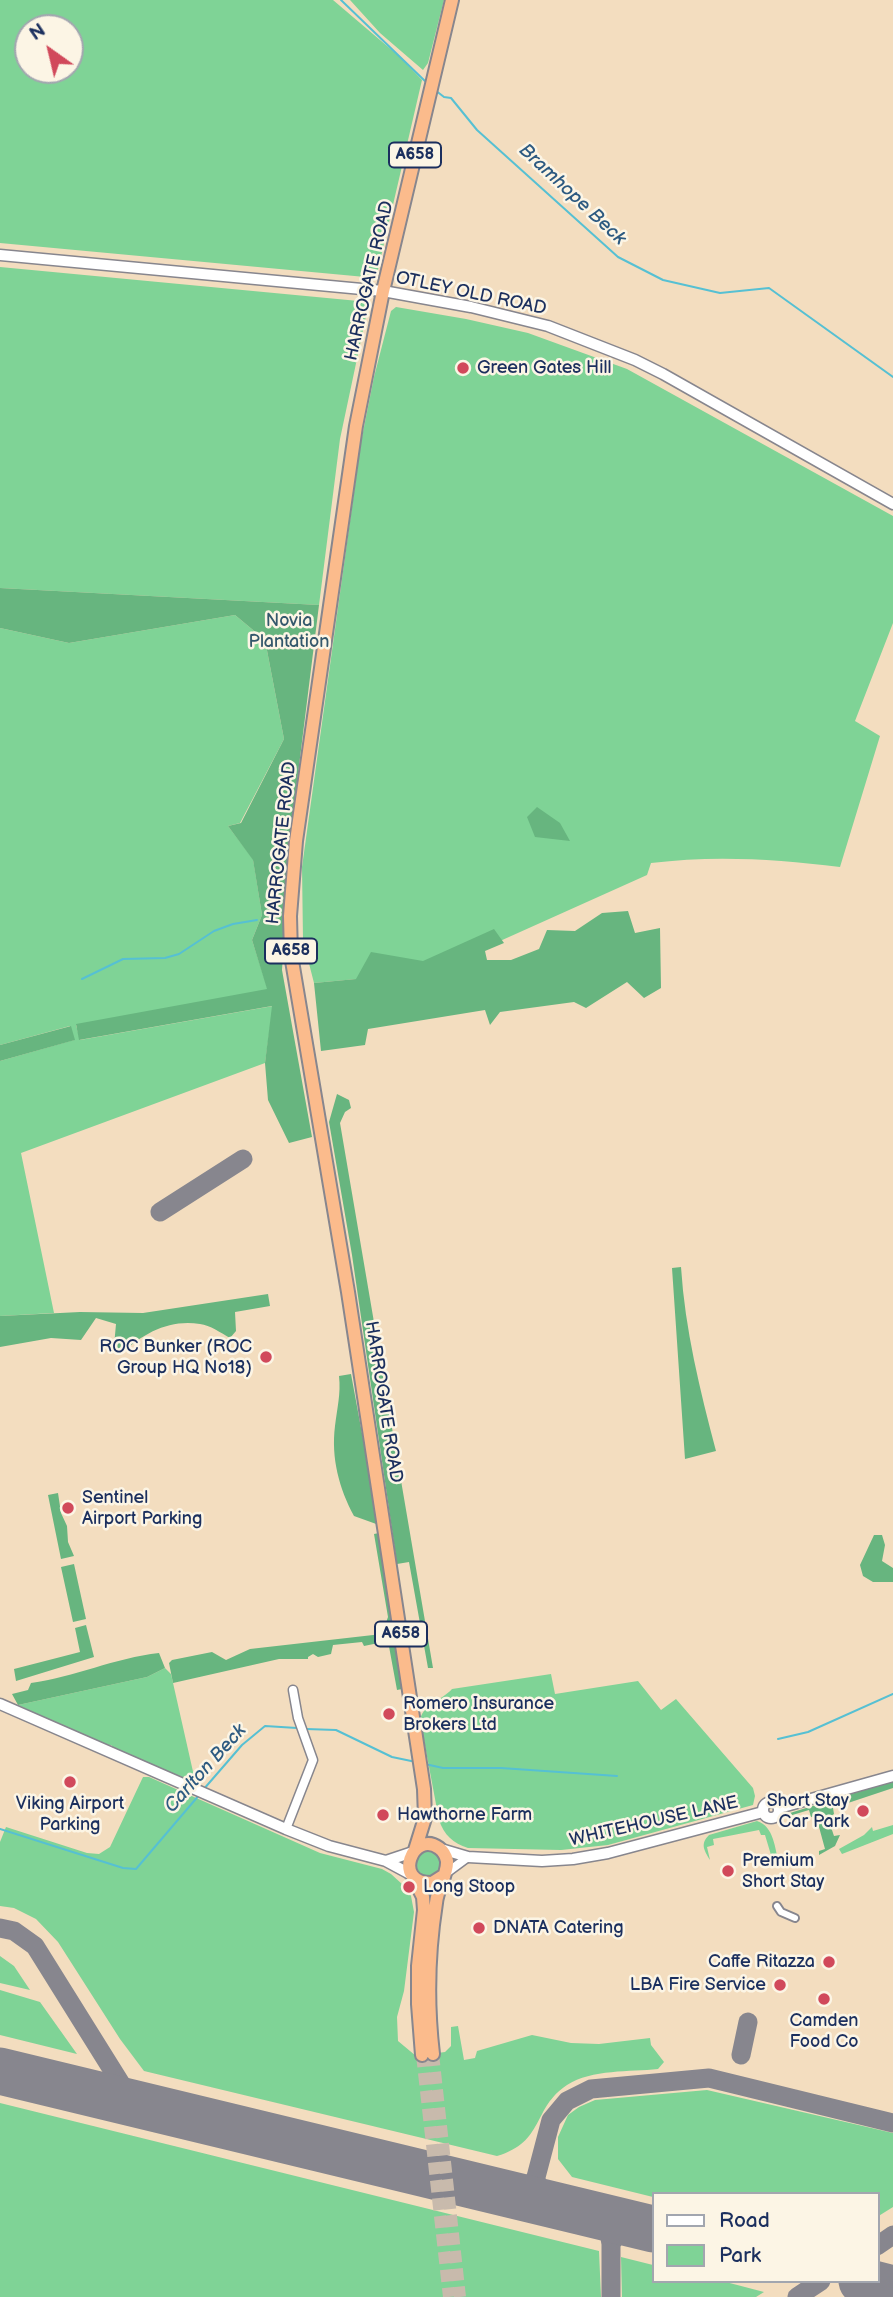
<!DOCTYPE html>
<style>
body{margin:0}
#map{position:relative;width:893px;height:2297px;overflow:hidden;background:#f3ddbf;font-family:"Balsamiq Sans",sans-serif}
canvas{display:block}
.legend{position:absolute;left:652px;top:2192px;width:228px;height:91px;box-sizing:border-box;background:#fcf5e5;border:2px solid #a2a6af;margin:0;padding:9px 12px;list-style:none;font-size:21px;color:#1b2f5e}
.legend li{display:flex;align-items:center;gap:14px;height:35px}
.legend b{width:35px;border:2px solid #a2a6af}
.north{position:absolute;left:14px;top:14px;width:70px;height:70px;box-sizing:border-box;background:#fcf5e5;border:2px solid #a2a6af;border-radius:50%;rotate:326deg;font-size:19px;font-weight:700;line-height:28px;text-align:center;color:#1b2f5e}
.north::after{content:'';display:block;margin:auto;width:24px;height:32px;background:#d1495b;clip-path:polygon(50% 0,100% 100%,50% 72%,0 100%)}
</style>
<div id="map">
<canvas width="893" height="2297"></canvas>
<ul class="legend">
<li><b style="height:9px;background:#fff"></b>Road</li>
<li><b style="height:19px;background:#7fd396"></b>Park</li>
</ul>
<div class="north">N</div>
</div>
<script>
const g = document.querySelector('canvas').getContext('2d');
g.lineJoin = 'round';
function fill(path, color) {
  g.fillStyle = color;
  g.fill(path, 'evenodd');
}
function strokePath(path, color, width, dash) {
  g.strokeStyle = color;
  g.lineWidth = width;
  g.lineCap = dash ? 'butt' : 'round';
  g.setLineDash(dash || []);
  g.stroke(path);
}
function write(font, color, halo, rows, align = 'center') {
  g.font = font + ' "Balsamiq Sans",sans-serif';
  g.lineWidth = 5;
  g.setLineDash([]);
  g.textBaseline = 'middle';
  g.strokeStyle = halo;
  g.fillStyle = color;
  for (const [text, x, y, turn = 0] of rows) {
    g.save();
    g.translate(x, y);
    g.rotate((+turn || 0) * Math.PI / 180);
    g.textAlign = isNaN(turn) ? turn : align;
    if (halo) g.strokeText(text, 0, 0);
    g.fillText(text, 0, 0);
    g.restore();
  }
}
const green = new Path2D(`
 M0,0H333L400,57L422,80L376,278L0,243ZM28,28H70V70H28Z
 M350,0H444L428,63L423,70L380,33Z
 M0,267L369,302L340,439L319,605L0,588Z
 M396,307L466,319L528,333L627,369L893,516V623L855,721L880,736L840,867C776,859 714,855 651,863L647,875L431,972L314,983L303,940L302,867L361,442L374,377L391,311Z
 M235,615L265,640L284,739L240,823L228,826L253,859L262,915L252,940L268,990L76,1025L80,1040L273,1006L265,1063L21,1153L54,1313L0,1316V1061L74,1040L70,1026L0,1045V628L69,643Z
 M165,1668L171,1674L194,1776L190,1783L121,1754L111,1745L106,1746L18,1705L147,1677Z
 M551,1674L555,1694L638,1681L661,1710L676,1699L753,1788L755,1796L753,1805L608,1845L561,1850L468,1848C453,1843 444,1835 439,1820L420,1719C425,1703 441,1701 452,1689Z
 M143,1777H149L320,1853L382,1869L391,1874L402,1884L411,1896L414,1912L404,1991L397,2017L398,2041L416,2056L445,2052L451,2046V2027L458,2026L464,2060L475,2058L477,2051L532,2035L571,2043L599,2044L650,2038L651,2045L664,2062L658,2069C630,2072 592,2069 567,2085C532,2108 545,2142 497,2156L144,2071L120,2039L58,1942L36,1919L14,1908L0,1906V1842L6,1827L87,1853L99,1854L110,1847Z
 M757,1821C774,1826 775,1849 779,1864L774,1865L765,1835H761L759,1830L713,1839L714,1845L707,1847L710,1860C704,1850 700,1844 709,1835Z
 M893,1825V1834L842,1854L839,1849L864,1835L872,1827L873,1831Z
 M414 1863a14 14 0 1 1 28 0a14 14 0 1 1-28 0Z
 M0,1956L14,1966L30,1990L0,1983Z
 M0,1990L40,2002L77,2054L0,2035Z
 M707,2090L893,2133V2207L877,2217V2194H653V2197L572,2177L558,2159V2137L568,2115L579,2107L595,2100Z
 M0,2103L599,2251L601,2297H0Z
 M621,2257L653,2265V2281H722L764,2292L756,2297H622Z`);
const forest = new Path2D(`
 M0,588L319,605L291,830L282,970L312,1137L289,1143L268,1100L265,1063L272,1006L79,1040L76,1024L267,989L252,940L262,915L253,860L228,826L241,823L284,739L265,640L235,615L69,643L0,628Z
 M537,807L560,823L570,841L535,837L527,817Z
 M628,911L635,933L660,928L661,988L644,998L627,982L586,1008L574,1002L500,1012L490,1025L485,1010L368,1029L365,1045L321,1051L314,983L356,979L371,952L423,961L494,929L504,943L485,951L487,960H511L539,949L547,930L575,931L602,913Z
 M71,1026L75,1040L0,1061V1045Z
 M337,1094L349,1100L351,1108L345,1112L340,1123L433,1668H428L409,1562L397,1564L352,1255L329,1122Z
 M681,1267C685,1330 700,1390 716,1451L685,1459L672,1268Z
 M268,1294L270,1306L235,1312L236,1331L230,1338C221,1333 210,1325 200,1324C170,1319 144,1333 123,1352L114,1346L116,1324L96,1318L81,1340L51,1338L0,1347V1316L80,1312L143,1313Z
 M351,1374L379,1525L354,1516C339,1488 331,1458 335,1426C337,1408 341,1394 339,1376Z
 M58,1493L61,1513L67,1526L68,1542L74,1556L61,1559L48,1495Z
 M379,1533L402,1689L397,1690L388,1641L364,1646L362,1642L333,1645L331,1654L318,1657L313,1654L308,1657V1659H279L173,1683L169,1663L172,1660L212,1652L226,1660L250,1649L382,1634L388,1617L374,1534Z
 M874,1535H882L885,1545L882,1561L893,1568V1582H873L863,1576L860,1565Z
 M74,1564L86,1619L73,1622L61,1567Z
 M86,1625L94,1657L16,1681L14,1669L80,1652L75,1628Z
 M159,1653L165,1668L147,1677L18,1705L12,1694L28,1690L31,1683C74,1677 115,1658 159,1653Z
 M893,1781V1788L833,1808L834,1814L828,1818L834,1836L840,1835L835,1846L819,1855V1851L825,1849L816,1816L811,1817L809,1810L789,1816L790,1813Z`);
const stream = new Path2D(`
 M341,0L426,82
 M435,90L444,97L451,98L477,130L618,257L663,280L720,293L769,288L893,377
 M82,979L123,959L165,958L179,954L214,931L233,924L257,920
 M306,1729L336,1730L392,1757L416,1762
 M778,1739L808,1732L893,1694
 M425,1764L443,1768H501L617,1776
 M203,1790L242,1745L265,1726L297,1728
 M0,1829L123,1868L136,1869L200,1794`);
const taxiway = new Path2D(`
 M160,1212L243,1159
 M0,1928L14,1931L35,1946L123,2087L137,2098L168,2112
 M741,2055L748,2022
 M536,2177L551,2120L567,2101L591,2089L709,2078L893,2123
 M505,2194C520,2195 529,2191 536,2177C537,2191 540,2199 553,2205
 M583,2212C600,2220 609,2225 611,2244C621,2226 633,2228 652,2229
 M611,2244V2297
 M877,2246L893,2235
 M857,2281L869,2283
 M797,2297L821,2281`);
const runway = new Path2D(`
 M0,2071L653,2229
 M862,2281L893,2289`);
const trunkTunnel = new Path2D(`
 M433,2054L460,2297
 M422,2055L449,2297`);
const pedestrian = new Path2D(`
 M777,1906L781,1912L795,1918`);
const minor = new Path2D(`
 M286,1829L313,1760L298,1718L293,1690
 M445,1874L468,1857`);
const tertiary = new Path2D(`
 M0,255L383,291L471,307L548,326L635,360L663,374L893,504
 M0,1704L286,1829L329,1846L386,1861L412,1875
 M763 1810a8 8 0 1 1 16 0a8 8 0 1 1-16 0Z
 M779,1808L893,1776
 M441,1849L468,1857L542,1861L573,1859L608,1853L763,1812
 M386,1861L413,1852`);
const trunk = new Path2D(`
 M415,1850L425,1818L424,1789L348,1292L291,955L290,916L296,841L356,426L383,291L452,0
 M413,1877L423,1897L424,1910L418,1966V2004L422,2055
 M433,2054C427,2003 428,1954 436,1903C437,1889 448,1874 447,1861C446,1856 443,1851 439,1848C413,1829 391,1884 432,1883L443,1876`);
const markers = [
 [463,368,7,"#d1495b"],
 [266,1357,7,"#d1495b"],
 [68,1508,7,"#d1495b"],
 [389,1714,7,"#d1495b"],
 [70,1782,7,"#d1495b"],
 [863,1811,7,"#d1495b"],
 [383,1815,7,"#d1495b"],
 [728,1871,7,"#d1495b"],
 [409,1887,7,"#d1495b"],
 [479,1928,7,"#d1495b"],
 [829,1962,7,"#d1495b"],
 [780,1985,7,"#d1495b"],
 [824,1999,7,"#d1495b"]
];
const shields = [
 [415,155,52],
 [291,951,52],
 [401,1634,52]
];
const shieldNames = [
 ["A658",415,155],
 ["A658",291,951],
 ["A658",401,1634]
];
const streetNames = [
 ["HARROGATE ROAD",370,281,-77],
 ["OTLEY OLD ROAD",471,294,12],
 ["HARROGATE ROAD",282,843,-84],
 ["HARROGATE ROAD",383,1402,81],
 ["WHITEHOUSE LANE",654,1822,-13]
];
const poiNames = [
 ["Green Gates Hill",477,368],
 ["ROC Bunker (ROC",252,1347,"right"],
 ["Group HQ No18)",252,1368,"right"],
 ["Sentinel",82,1498],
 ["Airport Parking",82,1519],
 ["Romero Insurance",403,1704],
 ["Brokers Ltd",403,1725],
 ["Short Stay",849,1801,"right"],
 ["Car Park",849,1822,"right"],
 ["Viking Airport",70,1804,"center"],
 ["Parking",70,1825,"center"],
 ["Hawthorne Farm",397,1815],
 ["Premium",742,1861],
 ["Short Stay",742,1882],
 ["Long Stoop",423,1887],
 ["DNATA Catering",493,1928],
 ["Caffe Ritazza",815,1962,"right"],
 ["LBA Fire Service",766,1985,"right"],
 ["Camden",824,2021,"center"],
 ["Food Co",824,2042,"center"]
];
const parkNames = [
 ["Novia",289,621],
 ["Plantation",289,642]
];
const waterNames = [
 ["Bramhope Beck",572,195,43],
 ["Carlton Beck",206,1769,-48]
];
fill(green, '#7fd396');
fill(forest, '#67b57f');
strokePath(stream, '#56c0d3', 2);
strokePath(taxiway, '#87868e', 19);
strokePath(runway, '#87868e', 47);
strokePath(trunkTunnel, '#c8baac', 12, [12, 6]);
strokePath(pedestrian, '#87868e', 10);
strokePath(minor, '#87868e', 11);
strokePath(tertiary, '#87868e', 13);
strokePath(trunk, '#87868e', 16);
strokePath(pedestrian, '#fff', 6);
strokePath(minor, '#fff', 8);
strokePath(tertiary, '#fff', 10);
strokePath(trunk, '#fbbb8c', 12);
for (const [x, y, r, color] of markers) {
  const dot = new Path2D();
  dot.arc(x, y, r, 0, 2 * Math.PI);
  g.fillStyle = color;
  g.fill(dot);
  strokePath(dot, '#fcf5e5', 2.5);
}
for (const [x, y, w] of shields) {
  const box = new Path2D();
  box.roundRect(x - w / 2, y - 12.5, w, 25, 5);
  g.fillStyle = '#fcf5e5';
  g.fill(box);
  strokePath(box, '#1b2f5e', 2);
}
write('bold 16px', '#1b2f5e', null, shieldNames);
write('18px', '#1b2f5e', '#fcf5e5', streetNames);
write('18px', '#1b2f5e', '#fcf5e5', poiNames, 'left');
write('18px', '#34586c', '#fcf5e5', parkNames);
write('italic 19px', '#2d5a81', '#fcf5e5', waterNames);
</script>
